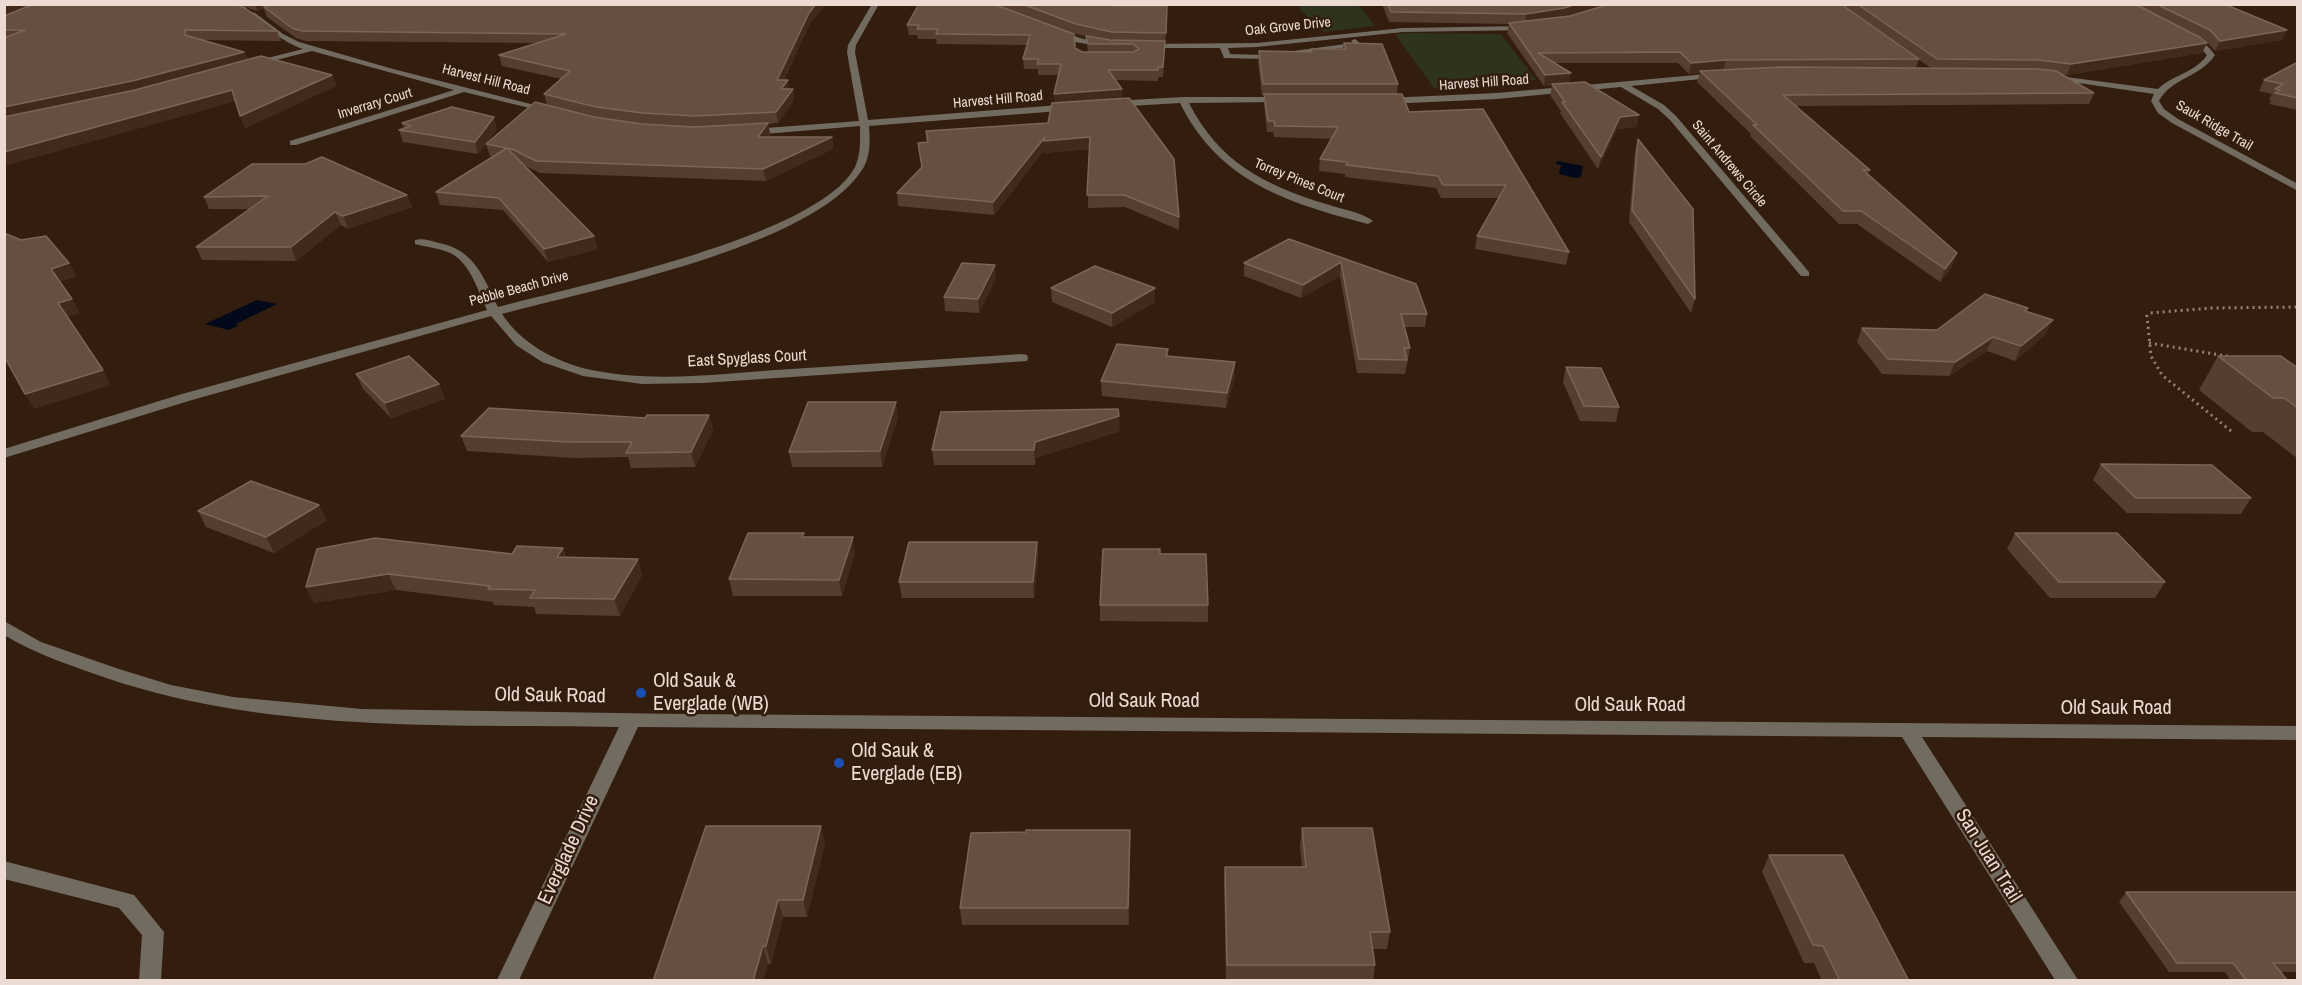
<!DOCTYPE html>
<style>
body{margin:0}
#map{position:relative;width:2302px;height:985px;overflow:hidden;background:#331d0e;font-family:"Archivo Narrow",sans-serif}
canvas{display:block}
.frame{position:absolute;inset:0;border:6px solid #ebdbd2;pointer-events:none}
</style>
<div id="map">
<canvas width="2302" height="985"></canvas>
<div class="frame"></div>
</div>
<script>
const g = document.querySelector('canvas').getContext('2d');
g.lineJoin = 'round';
function fill(path, color) {
  g.fillStyle = color;
  g.fill(path, 'evenodd');
}
function strokePath(path, color, width, dash) {
  g.strokeStyle = color;
  g.lineWidth = width;
  g.lineCap = dash ? 'butt' : 'round';
  g.setLineDash(dash || []);
  g.stroke(path);
}
function write(font, color, halo, rows, align = 'center') {
  g.font = font + ' "Archivo Narrow",sans-serif';
  g.lineWidth = 5;
  g.setLineDash([]);
  g.textBaseline = 'middle';
  g.strokeStyle = halo;
  g.fillStyle = color;
  for (const [text, x, y, turn = 0] of rows) {
    g.save();
    g.translate(x, y);
    g.rotate((+turn || 0) * Math.PI / 180);
    g.textAlign = isNaN(turn) ? turn : align;
    if (halo) g.strokeText(text, 0, 0);
    g.fillText(text, 0, 0);
    g.restore();
  }
}
const green = new Path2D(`
 M1299,5H1359L1375,26L1323,32L1300,9Z
 M1408,33L1501,34L1536,80L1434,88L1395,34Z`);
const water = new Path2D(`
 M1557,161L1583,166L1581,177L1575,178L1559,174L1561,165L1556,164Z
 M257,300L277,304L236,324L238,326L229,330L205,324Z`);
const path = new Path2D(`
 M2149,343L2238,358
 M2231,431L2162,375L2151,356L2147,316L2150,313L2212,308L2298,307`);
const minor = new Path2D(`
 M4,4H57L58,5L54,7H4Z
 M872,4H879L856,45L855,52L868,120L1072,104L1076,107L1072,110L869,126C870,140 871,157 862,170C813,247 590,290 502,314C521,343 554,361 587,369C654,384 724,373 791,369C868,364 945,359 1022,354L1027,355L1028,358L1027,361L703,383L642,384L583,376L542,362L516,345L491,316L192,400L4,458V449L182,394L487,310C478,291 470,261 448,252C438,248 426,247 415,244V240C423,238 431,241 439,243C475,250 483,277 498,307C576,286 818,237 855,167C861,154 860,140 860,126L752,135L747,132L752,129L859,121L847,52L848,45Z
 M230,6L255,13L283,34L299,42L393,69L554,110L550,113L464,92L296,145H290V141L454,90L312,51L252,66V62L303,49C276,40 259,17 230,10Z
 M1527,26H1530V30L1403,32L1257,47L1228,48L1230,54L1264,55L1353,43L1351,41L1355,39L1362,45L1264,59L1224,58L1220,48H1144L1140,46L1144,44L1257,43L1403,28Z
 M1056,29L1080,38L1109,45L1105,47L1075,42L1053,33V29Z
 M2186,35C2198,35 2208,46 2215,55C2201,77 2171,78 2159,101L2164,109L2178,119L2298,184V191L2172,123L2158,113L2151,101L2154,94L2051,79L2047,77L2051,75L2158,89C2172,75 2195,73 2207,55L2198,46L2186,39Z
 M1718,73H1721V77L1631,86L1664,105L1676,116L1809,272V276H1801L1670,120L1658,109L1621,87L1497,99L1386,104L1382,101L1386,98L1497,93Z
 M1183,97H1287V101L1284,102L1189,103C1219,162 1264,185 1326,204C1340,209 1362,212 1373,221L1368,224C1288,203 1219,182 1180,103L1113,107L1109,104L1113,101Z
 M4,621L41,642L119,669L171,685L233,697L362,709L682,714L2298,726V740L1922,737L2078,980H2055L1902,737L638,727L519,980H497L619,727C443,724 260,734 92,673C61,662 32,652 4,635Z
 M4,861L134,895L164,932L161,980H139L142,935L119,908L4,879Z`);
const wall = new Path2D(`
 M4,4H25L26,8L277,31L281,41L203,40L244,52L248,60L332,75L336,86L245,128L235,101L4,166Z
 M236,4H826L810,23L784,80L789,89H793L794,100L778,123L768,124L770,134L769,137H832L833,149L766,181L540,173L522,164L598,249L548,262L503,210L440,205L436,192L493,157L490,156L486,144L547,105L544,94L561,79L502,66L499,55L536,43L306,41L296,38L267,17L264,9L257,11Z
 M919,4H1115V6L1167,15L1163,77H1158V81L1116,80L1122,98L1179,217V230L1125,207L1088,208L1089,149L1044,153V150L994,215L898,206L897,193L922,168L918,143L927,142L926,131L1048,123L1055,103L1054,94L1058,75H1038V69H1024L1023,59L1027,45L937,44L936,39H918L917,35H909L907,25ZM999,6L1005,8L1076,34L1086,36L1088,52H1082Z
 M1382,4H1601L1599,7L1565,17L1570,16L1610,4H2224L2287,30L2282,40L2215,51L2205,40L2203,39L2207,43L2202,53L2067,75L2062,74L2094,93L2089,104L1795,106L1870,170L1868,174L1952,267L1940,282L1857,224H1839L1750,136L1751,134L1697,82L1700,73L1689,74L1678,63H1555L1569,83L1637,127L1617,129L1598,169L1560,113L1561,111L1550,95L1552,85L1544,86L1507,33L1509,24L1389,22ZM1902,48L1931,68H1916L1919,59Z
 M1344,43L1398,84L1397,94L1409,112L1483,109L1569,252L1566,265L1475,249L1477,236L1499,198H1441L1436,188L1345,177V174L1319,171L1320,159L1332,139L1274,137L1273,132H1267L1264,105V95H1262L1258,62L1259,51L1311,52V49H1343Z
 M2298,62V110L2269,104L2271,101L2269,100L2272,94L2259,91L2264,80Z
 M402,123L497,129L478,154L403,142L399,130L404,129Z
 M1638,139L1695,299L1691,313L1629,222L1635,151Z
 M407,195L412,207L348,229L341,225L296,261L202,260L196,247L250,209H209L204,197Z
 M1289,239L1416,284L1427,314L1425,327H1404L1410,348L1405,374L1357,373L1340,276L1301,298L1244,276V263Z
 M996,278L979,313L945,311L944,297Z
 M1051,288H1155V302L1112,327L1052,302Z
 M2027,311L2046,334L2015,361L1987,351L1949,376L1882,374L1857,342L1862,328L1937,330Z
 M1168,349V356L1235,377L1226,408L1102,396L1101,381Z
 M2218,356L2298,368V459L2263,432H2252L2199,390Z
 M1566,367L1619,407L1616,422L1580,421L1563,382Z
 M356,374L439,384L445,399L391,418L363,389Z
 M709,415L713,430L695,467L631,468L628,457L574,458L467,451L461,436L645,418Z
 M898,417L882,467H792L789,452Z
 M1120,431L1036,458L1035,465H934L932,450Z
 M2101,464L2251,498L2241,514L2127,513L2093,480Z
 M198,511L327,520L274,553L206,527Z
 M2015,533L2165,582L2155,598H2050L2007,549Z
 M805,537L855,553L842,596H733L729,579Z
 M1037,542L1038,559L1034,598H902L899,582Z
 M563,548L566,557L638,559L642,575L620,616L536,614L534,607L494,605L493,602L396,590L314,603L306,587L512,554Z
 M1160,554L1208,605V622L1100,621V605Z
 M1302,828L1390,932L1387,949H1373L1375,965L1373,981H1226L1224,884L1225,867H1302L1300,846Z
 M1130,830L1129,925H962L960,908L1026,832Z
 M825,843L807,917H783L771,964H768L763,981H653Z
 M1769,855L1909,981H1822L1814,963H1804L1762,872Z
 M2126,892H2298V972H2281L2288,981H2231L2225,972H2169L2119,902Z`);
const shadedWall = new Path2D(`
 M11,4H25L27,9L4,18V7Z
 M255,4H289L264,7V9L257,11Z
 M816,4H826L810,23L779,90L777,80L809,13Z
 M1577,4H1601L1599,7L1563,18L1525,24L1526,14Z
 M2287,30L2282,40L2215,51L2220,41Z
 M2207,43L2202,53L2067,75L2071,64Z
 M244,52L248,62L137,92L4,120V107Z
 M1726,60L1723,71H1700V73L1689,74L1691,63Z
 M1571,73L1569,84L1544,86L1545,75Z
 M332,75L336,86L245,128L240,116Z
 M788,80L789,90L781,89Z
 M793,89L794,100L778,123L776,112Z
 M1122,89V99L1055,105L1054,94Z
 M232,90L236,101L4,166V152Z
 M1639,115L1637,127L1617,129L1598,169L1601,157L1620,117Z
 M494,117L497,129L478,154L475,142Z
 M768,123L770,134L760,149L758,137Z
 M832,137L833,149L766,181L763,169Z
 M1045,137H1090V149L1044,153V150L994,215L993,202Z
 M407,195L412,207L348,229L343,216Z
 M335,212L341,225L296,261L291,247Z
 M594,236L598,249L548,262L544,249Z
 M1957,253L1952,267L1940,282L1945,269Z
 M1341,262L1340,276L1301,298L1303,285Z
 M69,263L77,277L58,282L51,269Z
 M995,265L996,278L979,313L978,299Z
 M1155,288V302L1112,327V313Z
 M72,299L80,313L66,317L58,303Z
 M2053,320L2046,334L2015,361L2021,346Z
 M1993,337L1987,351L1949,376L1955,362Z
 M1235,362V377L1226,408L1227,393Z
 M103,370L111,385L34,409L25,394Z
 M439,384L445,399L391,418L385,403Z
 M896,402L898,417L882,467L880,451Z
 M709,415L713,430L695,467L691,452Z
 M1119,416L1120,431L1036,458L1035,465L1034,450L1035,442Z
 M319,505L327,520L274,553L266,537Z
 M853,537L855,553L842,596L839,580Z
 M1037,542L1038,559L1034,598L1033,582Z
 M563,548L568,564L557,557Z
 M638,559L642,575L620,616L614,599Z
 M388,574L396,590L314,603L306,587Z
 M821,826L825,843L807,917L803,900Z
 M1130,830V847L1129,925L1128,908Z
 M778,900L783,917L771,964L766,946Z
 M763,946L768,964L763,981H753Z`);
const building = new Path2D(`
 M34,4H235L245,8L277,31L185,30V35L244,52L132,81L4,107V38L25,30H4V16Z
 M277,4L794,5L793,4H816L809,13L777,80H788L781,89H793L776,112L695,116L643,113L596,107L544,94L570,71L499,55L566,34L302,31L292,28L264,7Z
 M919,4L996,5L1074,34L1075,48L1082,52H1133L1139,49L1133,44H1088L1086,36L1110,40L1165,41L1163,67H1158V70H1108L1122,89L1054,94L1061,64H1037L1039,59H1023L1030,35L936,34L938,29H917L919,25H907Z
 M1022,4H1114V6H1167L1166,33L1112,32L1076,24Z
 M1387,4H1577L1564,8L1526,14L1391,12Z
 M1610,4H1841L1919,59L1726,60L1691,63L1680,52L1538,53L1571,73L1545,75L1509,23L1570,16Z
 M1857,4H2135L2201,38L2207,43L2071,64L2038,60L1937,59Z
 M2156,4H2224L2287,30L2220,41L2210,30Z
 M1344,43L1382,44L1398,84H1263L1259,51L1312,52L1311,49H1346Z
 M261,56L332,75L240,116L232,90L4,152V117L135,90Z
 M2298,62V98L2275,93L2280,90L2275,89L2283,84L2264,80Z
 M1782,67L2038,69L2056,71L2094,93L1783,95L1870,170H1863L1957,253L1945,269L1861,211H1843L1753,125H1757L1700,71Z
 M1585,82L1639,115L1620,117L1601,157L1562,102H1565L1552,84Z
 M1264,94H1402L1409,112L1483,109L1569,252L1477,236L1506,185H1443L1438,176L1346,165L1347,162L1320,159L1338,127L1275,126L1274,121H1268Z
 M1129,98L1174,159L1179,217L1124,195H1087L1090,137L1044,141L1045,137L993,202L897,193L922,167L918,143L928,142L926,131L1048,123L1052,103Z
 M535,102L594,117L642,124L695,127L768,123L758,137H832L763,169L536,161L512,149L486,144Z
 M452,107L494,117L475,142L399,130L411,126L402,123Z
 M1638,139L1693,209L1695,299L1632,210Z
 M507,148L594,236L544,249L499,198L436,192Z
 M322,157L407,195L343,216L335,212L291,247H196L268,196L204,197L252,164H305Z
 M4,233L21,240L46,236L69,263L51,269L72,299L58,303L103,370L25,394L4,356Z
 M1289,239L1416,284L1427,314H1401L1410,348H1404L1407,360L1359,359L1341,262L1303,285L1244,263Z
 M962,263L995,265L978,299L944,297Z
 M1095,266L1155,288L1112,313L1051,288Z
 M1985,294L2028,308L2025,311L2053,320L2021,346L1993,337L1955,362L1888,359L1862,328L1937,330Z
 M1117,344L1168,349L1166,356L1235,362L1227,393L1101,381Z
 M409,356L439,384L385,403L356,374Z
 M2218,356H2281L2298,368V408L2284,398H2273Z
 M1566,367L1601,368L1619,407L1584,406Z
 M808,402H896L880,451L789,452Z
 M489,408L645,418L647,415H709L691,452L626,453L632,442H569L461,436Z
 M1118,409L1119,416L1035,442L1034,450H932L941,412Z
 M2101,464L2212,465L2251,498H2136Z
 M251,481L319,505L266,537L198,511Z
 M748,533H804L802,537H853L839,580L729,579Z
 M2015,533H2117L2165,582H2059Z
 M375,538L512,554L517,546L563,548L557,557L638,559L614,599L530,598L535,590L488,589L490,586L388,574L306,587L317,549Z
 M909,542H1037L1033,582H899Z
 M1103,549H1160V554H1206L1208,605H1100Z
 M706,826H821L803,900H778L766,946H763L753,981H653Z
 M1302,828H1372L1390,932H1370L1375,965H1227L1225,867H1306Z
 M1026,830H1130L1128,908H960L971,833L1026,832Z
 M1769,855H1843L1909,981H1840L1823,946L1813,945Z
 M2126,892H2298V963H2273L2288,981H2247L2233,963H2177Z`);
const markers = [
 [641,693,6,"#1a4fb4"],
 [839,763,6,"#1a4fb4"]
];
const farStreetnames = [
 ["Oak Grove Drive",1288,27,-6],
 ["Harvest Hill Road",486,80,14],
 ["Harvest Hill Road",1484,83,-4],
 ["Harvest Hill Road",998,100,-5],
 ["Inverrary Court",375,104,-17],
 ["Sauk Ridge Trail",2214,126,30],
 ["Saint Andrews Circle",1729,164,50],
 ["Torrey Pines Court",1299,181,22],
 ["Pebble Beach Drive",519,289,-15]
];
const streetNames = [
 ["East Spyglass Court",747,359,-3]
];
const nearPoinames = [
 ["Old Sauk &",653,682],
 ["Everglade (WB)",653,705],
 ["Old Sauk &",851,752],
 ["Everglade (EB)",851,775]
];
const nearStreetnames = [
 ["Old Sauk Road",550,696,1],
 ["Old Sauk Road",1144,702],
 ["Old Sauk Road",1630,706],
 ["Old Sauk Road",2116,709],
 ["Everglade Drive",569,850,-65],
 ["San Juan Trail",1988,856,58]
];
fill(green, '#2d331d');
fill(water, '#01091b');
strokePath(path, '#968378', 3, [2, 4]);
fill(minor, '#726b60');
fill(wall, '#553e2f');
fill(shadedWall, '#412a1b');
fill(building, '#654f41');
strokePath(building, '#7a6558', 1.5);
for (const [x, y, r, color] of markers) {
  const dot = new Path2D();
  dot.arc(x, y, r, 0, 2 * Math.PI);
  g.fillStyle = color;
  g.fill(dot);
  strokePath(dot, '#331d0e', 2);
}
write('14px', '#ebdbd2', '#331d0e', farStreetnames);
write('16px', '#ebdbd2', '#331d0e', streetNames);
write('20px', '#ebdbd2', '#331d0e', nearPoinames, 'left');
write('20px', '#ebdbd2', '#331d0e', nearStreetnames);
</script>
